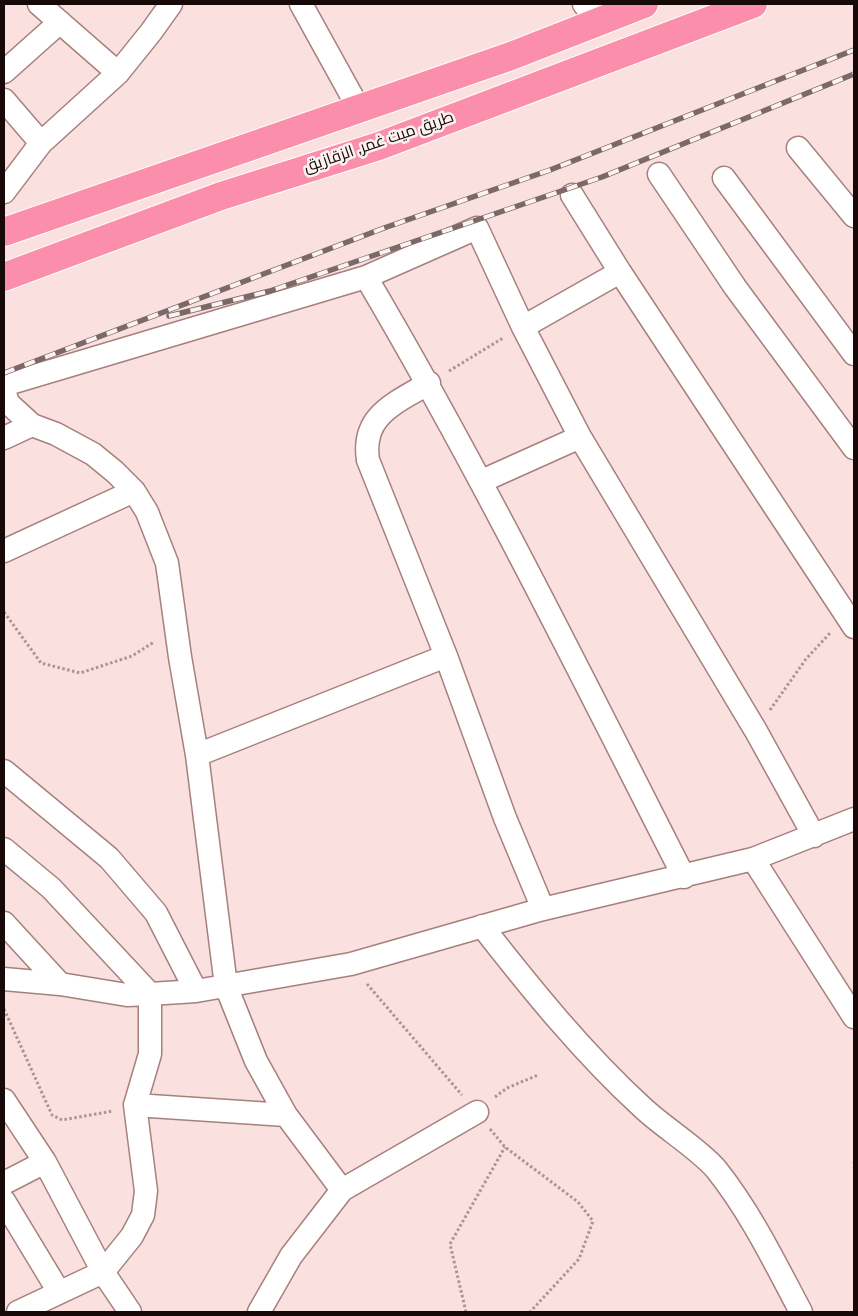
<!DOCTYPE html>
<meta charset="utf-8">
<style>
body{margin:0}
#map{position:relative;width:858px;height:1316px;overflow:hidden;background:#fae0de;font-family:"Nunito Sans",sans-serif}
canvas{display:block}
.frame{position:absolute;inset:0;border:5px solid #160908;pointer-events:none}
</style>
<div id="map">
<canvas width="858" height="1316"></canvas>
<div class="frame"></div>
</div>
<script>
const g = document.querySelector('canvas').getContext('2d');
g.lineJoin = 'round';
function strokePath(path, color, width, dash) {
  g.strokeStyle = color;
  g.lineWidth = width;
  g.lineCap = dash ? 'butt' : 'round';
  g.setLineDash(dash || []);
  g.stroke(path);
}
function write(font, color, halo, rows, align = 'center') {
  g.font = font + ' "Nunito Sans",Cairo,sans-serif';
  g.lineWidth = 5;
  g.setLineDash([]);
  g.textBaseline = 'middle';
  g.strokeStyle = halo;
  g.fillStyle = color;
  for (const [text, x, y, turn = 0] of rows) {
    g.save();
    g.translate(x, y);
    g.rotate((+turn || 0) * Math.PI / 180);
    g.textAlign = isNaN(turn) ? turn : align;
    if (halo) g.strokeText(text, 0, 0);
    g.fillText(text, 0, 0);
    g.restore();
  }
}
const path = new Path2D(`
 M449,371L503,338
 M4,612L41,663L80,673L132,656L154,642
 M770,710L806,659L831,632
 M367,984L462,1095
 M4,1009L52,1115L62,1120L113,1111
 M495,1097L507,1088L538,1075
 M490,1129L505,1147L578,1202L593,1221L579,1259L530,1312
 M854,1162V1163
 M466,1312L450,1244L505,1147`);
const minor = new Path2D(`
 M39,4L118,73
 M301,4L359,109
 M584,4L598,22
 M4,72L60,22
 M4,100L41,143L118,73L151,32L171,4
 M798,148L854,216
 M659,174L735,287L854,448
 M724,178L854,354
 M4,192L41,143
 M572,195L620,272L854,627
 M523,327L620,272
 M429,383C396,403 361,415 368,460L446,656L505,818L543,909
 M4,385L366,277
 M4,390L8,403L32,425L56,434L93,454L115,472L134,491L147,512L167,563L180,657L197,755L226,986L256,1061L286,1115
 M4,438L32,425
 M482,481L580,437
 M4,551L134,491
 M197,755L446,656
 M4,771L109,858L156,913L196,991
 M4,849L51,888L150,994V1054L135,1105L146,1191L143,1215L132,1236L103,1272L18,1312
 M753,859L854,1017
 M684,877C581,675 481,472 366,277L477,228L523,327L580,437L756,731L814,836
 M4,923L60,984
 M482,926C532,990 583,1053 643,1108C663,1127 699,1149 716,1169C751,1213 775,1263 801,1312
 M4,979L60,984L127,995L150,994L196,991L351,964L543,909L753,859L854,819
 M4,1100L45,1162L103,1272L130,1312
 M135,1105L286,1115L342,1190L477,1112
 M4,1183L45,1162
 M4,1201L59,1292
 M259,1312L291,1256L342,1190`);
const highway = new Path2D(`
 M4,232L511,56L644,4
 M4,277L221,196L379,146L753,4`);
const rail = new Path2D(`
 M169,316L270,291L602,177L854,74
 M4,373L384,228L550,170L854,50`);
const streetNames = [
 ["طريق ميت غمر, الزقازيق",379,143,-19]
];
strokePath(minor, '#a6807d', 25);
strokePath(highway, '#fff', 30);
strokePath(path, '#ab9594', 3, [2.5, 2.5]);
strokePath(minor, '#fff', 22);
strokePath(highway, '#fb8eab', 28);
strokePath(rail, '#7b6867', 5.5);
strokePath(rail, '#fbf2f1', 4, [11]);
write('16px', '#160908', '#fbf2f1', streetNames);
</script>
